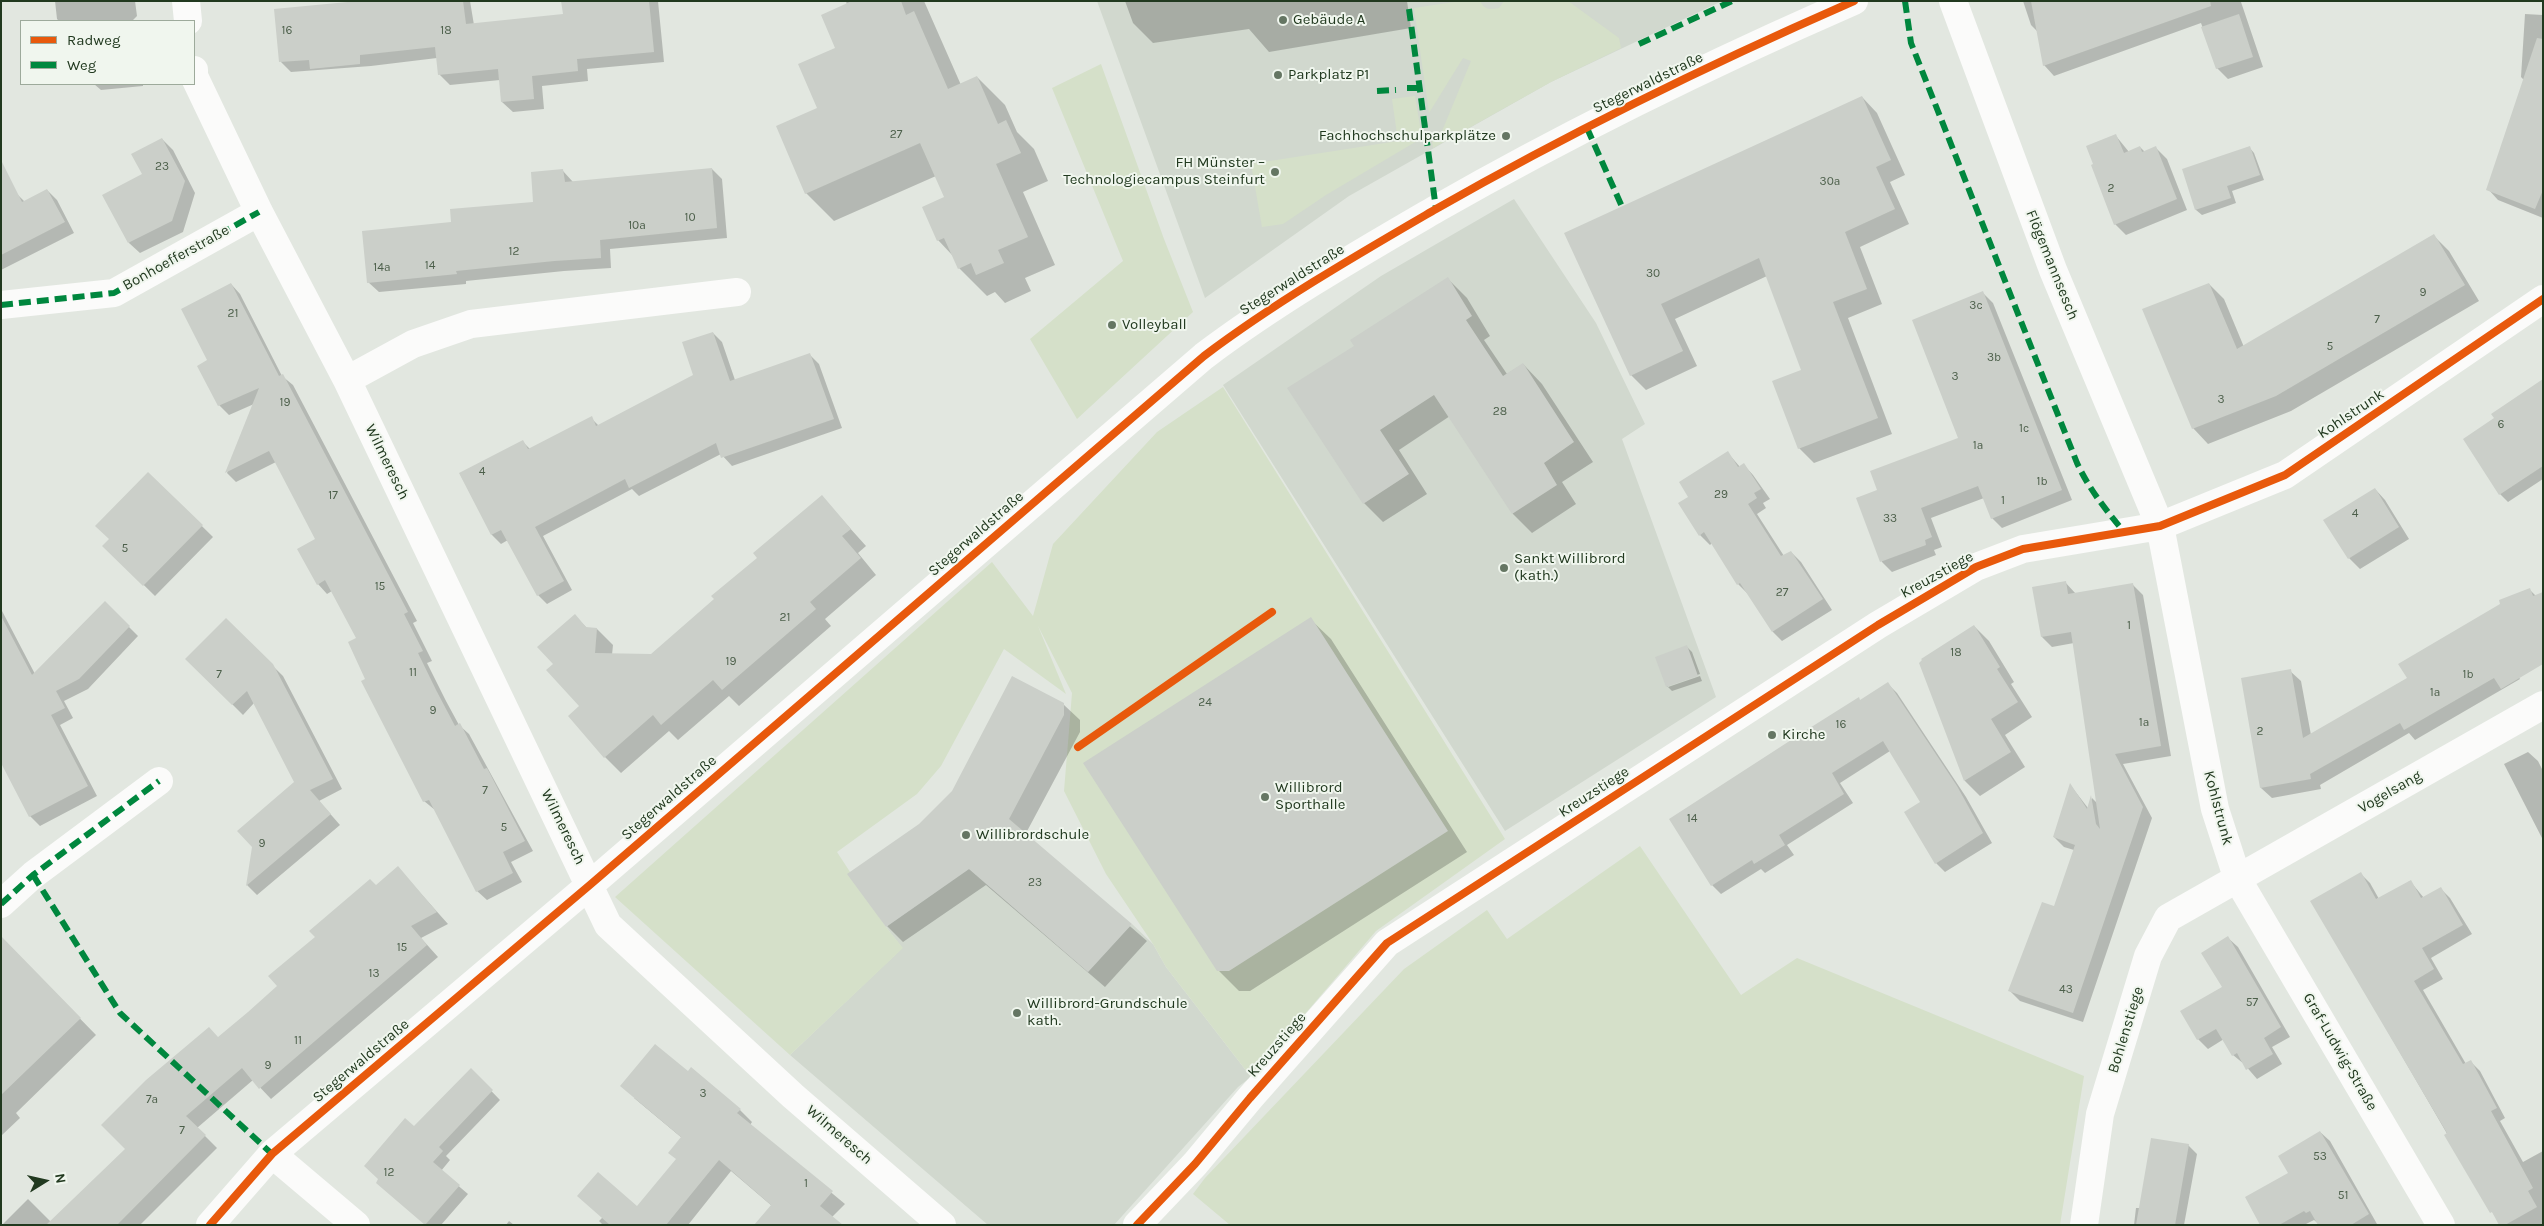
<!DOCTYPE html>
<meta charset="utf-8">
<style>
body{margin:0}
#map{position:relative;width:2544px;height:1226px;overflow:hidden;background:#e2e7e0;font-family:Karla,sans-serif}
canvas{display:block}
.frame{position:absolute;inset:0;border:2px solid #21391f;pointer-events:none}
.legend{position:absolute;left:20px;top:20px;width:175px;height:65px;box-sizing:border-box;background:#f0f6ee;border:1px solid #9daa9b;margin:0;padding:6px 9px;list-style:none;font-size:15px;color:#21391f}
.legend li{display:flex;align-items:center;gap:10px;height:25px}
.legend b{width:25px;border:1px solid #9daa9b}
.north{position:absolute;left:20px;top:1156px;width:50px;height:50px;-webkit-text-stroke:4px #f0f6ee;paint-order:stroke;rotate:80deg;font-size:14px;font-weight:700;line-height:20px;text-align:center;color:#21391f}
.north::after{content:'';display:block;margin:auto;width:18px;height:22px;background:#21391f;clip-path:polygon(50% 0,100% 100%,50% 72%,0 100%)}
</style>
<div id="map">
<canvas width="2544" height="1226"></canvas>
<div class="frame"></div>
<ul class="legend">
<li><b style="height:6px;background:#e8590c"></b>Radweg</li>
<li><b style="height:6px;background:#00873e"></b>Weg</li>
</ul>
<div class="north">N</div>
</div>
<script>
const g = document.querySelector('canvas').getContext('2d');
g.lineJoin = 'round';
function fill(path, color) {
  g.fillStyle = color;
  g.fill(path, 'evenodd');
}
function strokePath(path, color, width, dash) {
  g.strokeStyle = color;
  g.lineWidth = width;
  g.lineCap = dash ? 'butt' : 'round';
  g.setLineDash(dash || []);
  g.stroke(path);
}
function write(font, color, halo, rows, align = 'center') {
  g.font = font + ' Karla,sans-serif';
  g.lineWidth = 4;
  g.setLineDash([]);
  g.textBaseline = 'middle';
  g.strokeStyle = halo;
  g.fillStyle = color;
  for (const [text, x, y, turn = 0] of rows) {
    g.save();
    g.translate(x, y);
    g.rotate((+turn || 0) * Math.PI / 180);
    g.textAlign = isNaN(turn) ? turn : align;
    if (halo) g.strokeText(text, 0, 0);
    g.fillText(text, 0, 0);
    g.restore();
  }
}
const built = new Path2D(`
 M1097,1H1722L1551,82L1349,196L1205,298Z
 M1514,199L1596,323L1645,424L1622,439L1716,697L1505,831L1223,385L1381,276Z
 M969,869L1088,972L1132,924L1153,944L1166,967L1251,1077L1238,1087L1114,1225H988L790,1055L902,948L886,927Z`);
const green = new Path2D(`
 M1461,1H1480C1484,10 1491,10 1499,8L1504,1H1568L1619,38L1621,48L1551,82L1433,148L1431,135L1440,136L1471,61L1463,58L1429,113L1414,8Z
 M1101,64L1164,239L1193,312L1077,419L1030,339L1123,261L1052,88Z
 M1415,96L1422,138L1326,195L1283,224L1262,227L1251,164L1398,141L1392,99Z
 M1223,387L1505,839L1376,931L1251,1077L1166,967L1153,944L1106,874L1064,791L1072,693L1038,626L1066,694L1004,649L941,766L917,794L837,852L886,927L903,948L790,1055L615,897L992,562L1033,616L1053,544L1157,432Z
 M1640,846L1741,995L1797,958L2084,1076L2060,1225H1230L1193,1194L1205,1178L1404,969L1487,910L1507,939Z`);
const shadow = new Path2D(`
 M55,1H135L137,16L132,21H59L57,19Z
 M372,1H470L474,25L564,16L563,1H658L664,62L587,69L588,81L542,86L544,109L513,112L502,102L500,80L450,85L439,74L437,58L371,66L291,72L281,62L275,10Z
 M846,1H924L961,85L977,77L1005,105L1017,132L1034,149L1048,181L1023,192L1055,265L1025,278L1031,291L1005,303L995,292L987,296L959,268L953,256L938,240L946,198L936,176L834,221L806,193L819,108L837,49L847,5Z
 M1125,1H1407L1411,28L1269,52L1249,29L1153,43L1133,23Z
 M2023,1H2243L2241,2L2263,67L2228,79L2217,68L2201,23L2054,76L2044,65L2038,32L2031,25Z
 M2525,14L2543,15V218L2498,200L2488,189L2524,80L2521,77Z
 M94,84H143V86L101,90Z
 M1862,97L1877,113L1905,175L1890,182L1909,224L1860,247L1882,304L1848,318L1892,434L1814,463L1799,448L1803,370L1767,276L1675,319L1697,366L1646,390L1631,375L1566,233Z
 M2116,136L2129,152L2140,147L2145,152L2156,148L2167,159L2187,210L2126,235L2115,224Z
 M162,139L173,150L195,193L183,232L140,253L129,243L143,175Z
 M2249,147L2254,153L2264,180L2232,191L2236,203L2202,215L2196,210L2183,170Z
 M712,169L722,179L727,238L610,249L611,268L564,271L466,281V284L379,292L368,282L453,224L535,203L563,171L573,182Z
 M1,186L18,195L25,202L47,190L57,200L74,233L1,270Z
 M2434,236L2449,251L2479,301L2291,411L2208,444L2193,428L2209,284L2224,299L2244,347Z
 M1448,279L1467,298L1490,336L1484,340L1507,374L1523,364L1542,384L1593,462L1562,482L1576,504L1532,533L1513,514L1450,416L1399,450L1427,494L1383,522L1364,503L1355,346Z
 M231,284L240,294L282,376L293,385L417,621L413,623L432,661L427,663L446,701L459,725L469,734L533,851L511,862L522,882L487,900L477,891L435,810L424,801L367,679L357,638L332,591L327,594L318,584L317,540L276,462L236,482L227,473L254,404L229,415L219,405L199,366L209,361Z
 M1983,293L1993,303L2072,500L2002,528L1992,518L1984,498L1931,518L1942,547L1934,550L1936,555L1892,572L1882,562L1857,498L1879,491L1960,438Z
 M713,333L722,342L735,380L810,355L819,364L842,428L732,466L721,454L639,496L632,489L543,536L572,590L547,604L538,595L508,540L501,544L492,535L460,474L523,442L530,449L591,418L599,426L695,375Z
 M2495,419L2543,457V479L2508,502L2500,494Z
 M1728,453L1740,467L1744,465L1753,475L1770,499L1763,503L1766,508L1757,514L1784,556L1791,552L1801,562L1832,610L1782,641L1773,632L1748,594L1738,584L1712,543L1710,545L1700,535L1690,497Z
 M148,473L213,537L155,596L104,546L110,539Z
 M2375,489L2385,500L2409,539L2360,569L2349,558L2325,520Z
 M822,497L866,546L858,553L876,575L825,619L831,626L739,706L729,696L678,740L669,731L621,773L605,757L580,706L554,664L575,616L588,629H597L613,645L612,655L652,656L716,600Z
 M2065,582L2076,594L2133,585L2143,595L2171,756L2123,764L2152,818L2083,1022L2020,1001L2010,991L2055,908L2074,850L2064,847L2054,837L2071,786L2088,808L2092,798L2097,803L2074,643L2052,647L2042,637L2034,588Z
 M2530,590L2536,596L2513,667L2520,679L2415,740L2409,733L2320,785L2321,789L2272,798L2261,788L2290,671L2301,681L2311,735L2408,678Z
 M105,603L138,636L88,689L64,701L73,718L60,725L97,796L40,826L30,816L1,760V609L35,674Z
 M1310,619L1331,639L1467,852L1250,991H1239L1218,970Z
 M226,620L283,676L342,789L319,801L340,825L257,895L247,885L253,847L296,783L254,703L243,715L187,659Z
 M1974,626L1989,641L2014,682L2011,684L2032,717L2005,735L2025,767L1980,796L1965,781L1920,663Z
 M1687,647L1692,652L1700,674L1668,685V687L1667,686Z
 M1700,676L1702,681L1672,691L1668,687Z
 M1888,684L1897,693L1966,797L1992,843L1945,872L1936,863L1922,803L1890,751L1840,783L1853,803L1787,845L1794,855L1765,873L1761,869L1721,894L1712,885L1861,701Z
 M1063,704L1080,720V732L1025,835L1147,941L1105,987L986,885L903,942L887,926Z
 M2528,752L2538,761L2543,771V840L2504,764Z
 M398,868L448,924L421,938L438,957L271,1099L253,1080L197,1128L217,1148L140,1225H2L28,1199L51,1222L127,1149L218,1038L279,987L376,886Z
 M2361,874L2370,883L2379,899L2410,881L2424,898L2441,889L2450,898L2472,934L2431,958L2443,979L2423,990L2466,1064L2470,1061L2480,1071L2505,1118L2500,1121L2523,1162L2543,1151V1225H2500L2312,901Z
 M2228,938L2238,947L2290,1037L2272,1047L2282,1064L2257,1079L2244,1064L2233,1055L2224,1039L2208,1049L2198,1039L2182,1011L2223,987Z
 M13,950L96,1035L16,1113L20,1118L1,1136V962Z
 M471,1070L500,1100L446,1156L450,1160L441,1171L468,1194L441,1225H425L414,1127Z
 M688,1073L740,1110L752,1122L750,1125L845,1204L832,1217L772,1206L731,1171L688,1225H603L599,1221L602,1218L637,1208L677,1159L682,1138L634,1098Z
 M2320,1132L2330,1141L2377,1224L2320,1225L2314,1220L2304,1225H2261L2290,1173Z
 M2188,1145L2197,1154L2184,1225H2134L2136,1208H2140Z
 M509,1221L514,1225H506Z`);
const building = new Path2D(`
 M358,1H463L466,24L563,14L561,1H649L654,52L577,59L578,71L532,76L534,99L501,102L498,69L438,75L435,47L360,55V64L310,69L309,60L279,62L274,9Z
 M852,1H901L906,15L914,11L948,89L977,76L998,124L1006,120L1021,153L996,164L1028,237L998,250L1004,263L976,275L971,263L958,269L944,238L937,241L922,207L944,197L920,143L805,194L776,126L817,108L798,64L835,48L821,15Z
 M2031,1H2210L2211,6L2043,66Z
 M2239,14L2253,57L2216,69L2201,27Z
 M2537,38L2543,39V190L2535,209L2486,190Z
 M1862,96L1891,160L1876,167L1895,209L1845,232L1867,289L1833,302L1878,418L1798,449L1772,381L1801,370L1759,258L1661,304L1683,351L1630,376L1564,233Z
 M2116,134L2124,153L2140,146L2142,152L2156,146L2177,199L2114,225L2091,165L2093,164L2086,146Z
 M162,138L185,181L172,221L128,243L102,195L142,174L131,154Z
 M2250,146L2260,175L2227,186L2231,198L2195,210L2182,169Z
 M1,160L22,202L47,189L65,222L1,255Z
 M712,168L717,228L600,240L601,258L554,261L456,271L457,274L367,283L362,231L451,222L450,209L533,202L531,172L563,169L565,182Z
 M2434,234L2465,285L2276,396L2192,429L2142,309L2209,283L2237,349Z
 M1448,277L1472,316L1466,320L1503,376L1523,363L1574,442L1544,463L1557,485L1512,514L1434,395L1380,430L1409,474L1363,504L1287,388L1354,346L1350,340Z
 M231,283L279,376L283,374L408,612L404,614L423,651L418,653L436,690L455,726L460,723L484,769L487,768L525,841L503,852L513,873L476,892L429,800L423,802L361,681L365,679L348,642L356,638L325,580L317,585L297,549L315,539L269,451L225,473L259,388L218,406L197,366L207,360L181,309Z
 M1983,291L2062,490L1991,519L1978,486L1921,508L1932,537L1925,540L1926,545L1880,562L1856,498L1877,490L1870,471L1958,438L1912,320Z
 M713,332L730,381L810,353L834,419L721,458L716,443L629,488L625,479L535,527L564,581L537,596L501,530L491,535L459,473L523,440L528,449L592,416L596,426L693,375L682,342Z
 M2543,379V466L2499,495L2463,439L2494,418L2491,414Z
 M1728,451L1738,467L1744,463L1761,489L1754,493L1757,498L1748,504L1781,556L1791,551L1823,599L1772,632L1740,583L1737,585L1704,532L1699,536L1678,503L1688,497L1679,482Z
 M148,472L203,525L143,586L102,546L109,539L95,526Z
 M2375,488L2399,527L2348,559L2323,520Z
 M822,495L851,529L842,536L861,558L810,602L816,609L722,690L713,680L661,725L653,715L604,758L568,716L579,706L546,670L553,664L537,647L575,614L586,627L597,628L595,653L651,654L714,599L711,596L757,558L753,553Z
 M2066,581L2068,594L2133,583L2161,746L2115,754L2143,807L2073,1013L2008,991L2042,902L2054,906L2075,845L2053,837L2070,783L2087,809L2091,795L2096,824L2100,829L2071,632L2041,637L2032,587Z
 M2530,588L2533,596L2543,592V664L2501,689L2494,678L2404,730L2400,723L2310,774L2311,779L2260,788L2241,678L2291,669L2303,738L2407,678L2398,664L2500,604L2499,600Z
 M105,601L130,626L79,679L56,691L65,708L51,715L88,786L29,817L1,763V616L32,675Z
 M1311,617L1448,831L1229,971H1217L1083,763Z
 M226,618L273,664L333,779L310,790L331,814L246,886L252,847L237,831L294,782L247,691L232,705L185,659Z
 M1974,625L2000,667L1997,669L2018,702L1991,719L2011,752L1964,781L1919,663L1922,660L1921,659Z
 M1687,645L1698,676L1666,687L1655,657Z
 M1012,676L1064,703V715L1009,819L1132,924L1088,972L969,869L886,927L847,874L919,824L952,791Z
 M1888,682L1957,786L1983,833L1935,864L1904,812L1920,802L1883,741L1832,773L1844,794L1779,835L1785,845L1754,864L1752,860L1711,886L1669,819L1805,731L1859,697L1860,700Z
 M398,866L437,912L411,926L427,945L259,1089L242,1068L186,1116L206,1135L117,1225H46L125,1149L101,1125L146,1080L209,1027L218,1037L248,1012L277,986L268,976L315,937L309,931L370,879L376,885Z
 M2361,872L2376,899L2411,880L2421,898L2441,887L2463,925L2422,948L2434,969L2414,981L2463,1064L2471,1060L2497,1108L2491,1111L2533,1188L2528,1191L2537,1207L2505,1225H2499L2492,1212L2490,1213L2444,1135L2447,1133L2310,901Z
 M1,936L81,1018L1,1095Z
 M2228,936L2281,1027L2264,1038L2273,1054L2246,1070L2237,1053L2232,1056L2216,1029L2197,1040L2180,1011L2222,987L2201,953Z
 M655,1044L688,1071L691,1067L741,1109L737,1113L833,1191L820,1206L843,1225H754L771,1205L719,1160L666,1225H610L577,1196L598,1172L637,1206L676,1159L668,1153L681,1137L620,1086Z
 M471,1068L493,1090L439,1147L443,1151L433,1162L460,1185L425,1225L376,1183L378,1179L364,1166L405,1118L414,1126Z
 M2320,1131L2369,1214L2351,1225H2318L2310,1211L2306,1213L2304,1211L2279,1225H2260L2245,1197L2288,1173L2278,1156Z
 M2151,1138L2189,1144L2175,1225H2136Z`);
const minor = new Path2D(`
 M186,1L188,21
 M1953,1L2053,270L2160,526L2215,809L2238,880L2441,1225
 M194,70V76L259,212L347,380L608,925L793,1096L942,1225
 M1,305L114,293L259,212
 M347,380L413,344L471,324L737,292
 M1,904L33,875L159,781
 M272,1154L356,1225
 M210,1225L272,1154L591,884L1204,356C1277,301 1357,255 1436,209C1571,132 1712,63 1854,1
 M1137,1225L1195,1164L1250,1098L1387,943L1878,625L1976,567L2023,549L2160,526L2285,475L2543,299
 M2084,1225L2100,1114L2148,956L2168,918L2543,705`);
const quiet = new Path2D(`
 M1905,1L1911,43L2077,463C2089,489 2106,510 2124,532
 M1409,9L1436,209
 M1639,44L1732,1
 M1407,88H1420
 M1377,91L1396,90
 M1587,128L1623,209
 M1,305L114,293L259,212
 M33,875L120,1013L272,1154
 M1,904L33,875L159,781`);
const cycleway = new Path2D(`
 M1078,747L1272,612
 M210,1225L272,1154L591,884L1204,356C1277,301 1357,255 1436,209C1571,132 1712,63 1854,1
 M1137,1225L1195,1164L1250,1098L1387,943L1878,625L1976,567L2023,549L2160,526L2285,475L2543,299`);
const markers = [
 [1283,20,5,"#657663"],
 [1278,75,5,"#657663"],
 [1506,136,5,"#657663"],
 [1275,172,5,"#657663"],
 [1112,325,5,"#657663"],
 [1504,568,5,"#657663"],
 [1772,735,5,"#657663"],
 [1265,797,5,"#657663"],
 [966,835,5,"#657663"],
 [1017,1013,5,"#657663"]
];
const numberNames = [
 ["16",287,31],
 ["18",446,31],
 ["27",896,135],
 ["23",162,167],
 ["30a",1830,182],
 ["2",2111,189],
 ["10",690,218],
 ["10a",637,226],
 ["12",514,252],
 ["14",430,266],
 ["14a",382,268],
 ["30",1653,274],
 ["9",2423,293],
 ["3c",1976,306],
 ["21",233,314],
 ["7",2377,320],
 ["5",2330,347],
 ["3b",1994,358],
 ["3",1955,377],
 ["3",2221,400],
 ["19",285,403],
 ["28",1500,412],
 ["6",2501,425],
 ["1c",2024,429],
 ["1a",1978,446],
 ["4",482,472],
 ["1b",2042,482],
 ["29",1721,495],
 ["17",333,496],
 ["1",2003,501],
 ["4",2355,514],
 ["33",1890,519],
 ["5",125,549],
 ["15",380,587],
 ["27",1782,593],
 ["21",785,618],
 ["1",2129,626],
 ["18",1956,653],
 ["19",731,662],
 ["11",413,673],
 ["7",219,675],
 ["1b",2468,675],
 ["1a",2435,693],
 ["24",1205,703],
 ["9",433,711],
 ["1a",2144,723],
 ["16",1841,725],
 ["2",2260,732],
 ["7",485,791],
 ["14",1692,819],
 ["5",504,828],
 ["9",262,844],
 ["23",1035,883],
 ["15",402,948],
 ["13",374,974],
 ["43",2066,990],
 ["57",2252,1003],
 ["11",298,1041],
 ["9",268,1066],
 ["3",703,1094],
 ["7a",152,1100],
 ["7",182,1131],
 ["53",2320,1157],
 ["12",389,1173],
 ["1",806,1184],
 ["51",2343,1196]
];
const poiNames = [
 ["Gebäude A",1293,20],
 ["Parkplatz P1",1288,75],
 ["Fachhochschulparkplätze",1496,136,"right"],
 ["FH Münster –",1265,163,"right"],
 ["Technologiecampus Steinfurt",1265,180,"right"],
 ["Volleyball",1122,325],
 ["Sankt Willibrord",1514,559],
 ["(kath.)",1514,576],
 ["Kirche",1782,735],
 ["Willibrord",1275,788],
 ["Sporthalle",1275,805],
 ["Willibrordschule",976,835],
 ["Willibrord-Grundschule",1027,1004],
 ["kath.",1027,1021]
];
const streetNames = [
 ["Stegerwaldstraße",1648,83,-26],
 ["Bonhoefferstraße",176,258,-29],
 ["Flögemannsesch",2052,265,68],
 ["Stegerwaldstraße",1292,280,-32],
 ["Kohlstrunk",2351,414,-34],
 ["Wilmeresch",387,462,64],
 ["Stegerwaldstraße",976,534,-41],
 ["Kreuzstiege",1937,575,-29],
 ["Kreuzstiege",1594,792,-33],
 ["Vogelsang",2390,792,-30],
 ["Stegerwaldstraße",669,798,-41],
 ["Kohlstrunk",2218,808,75],
 ["Wilmeresch",563,827,64],
 ["Bohlenstiege",2126,1030,-73],
 ["Kreuzstiege",1277,1045,-49],
 ["Graf-Ludwig-Straße",2340,1052,60],
 ["Stegerwaldstraße",361,1061,-40],
 ["Wilmeresch",839,1135,41]
];
fill(built, '#d1d8ce');
fill(green, '#d5e0c9');
fill(shadow, '#0003');
fill(building, '#cbcfc9');
strokePath(minor, '#fbfbfa', 28);
strokePath(quiet, '#00873e', 6, [12, 6]);
strokePath(cycleway, '#e8590c', 8);
for (const [x, y, r, color] of markers) {
  const dot = new Path2D();
  dot.arc(x, y, r, 0, 2 * Math.PI);
  g.fillStyle = color;
  g.fill(dot);
  strokePath(dot, '#f0f6ee', 2);
}
write('12px', '#4c5f4a', null, numberNames);
write('15px', '#21391f', '#f0f6ee', poiNames, 'left');
write('15px', '#21391f', '#f0f6ee', streetNames);
</script>
